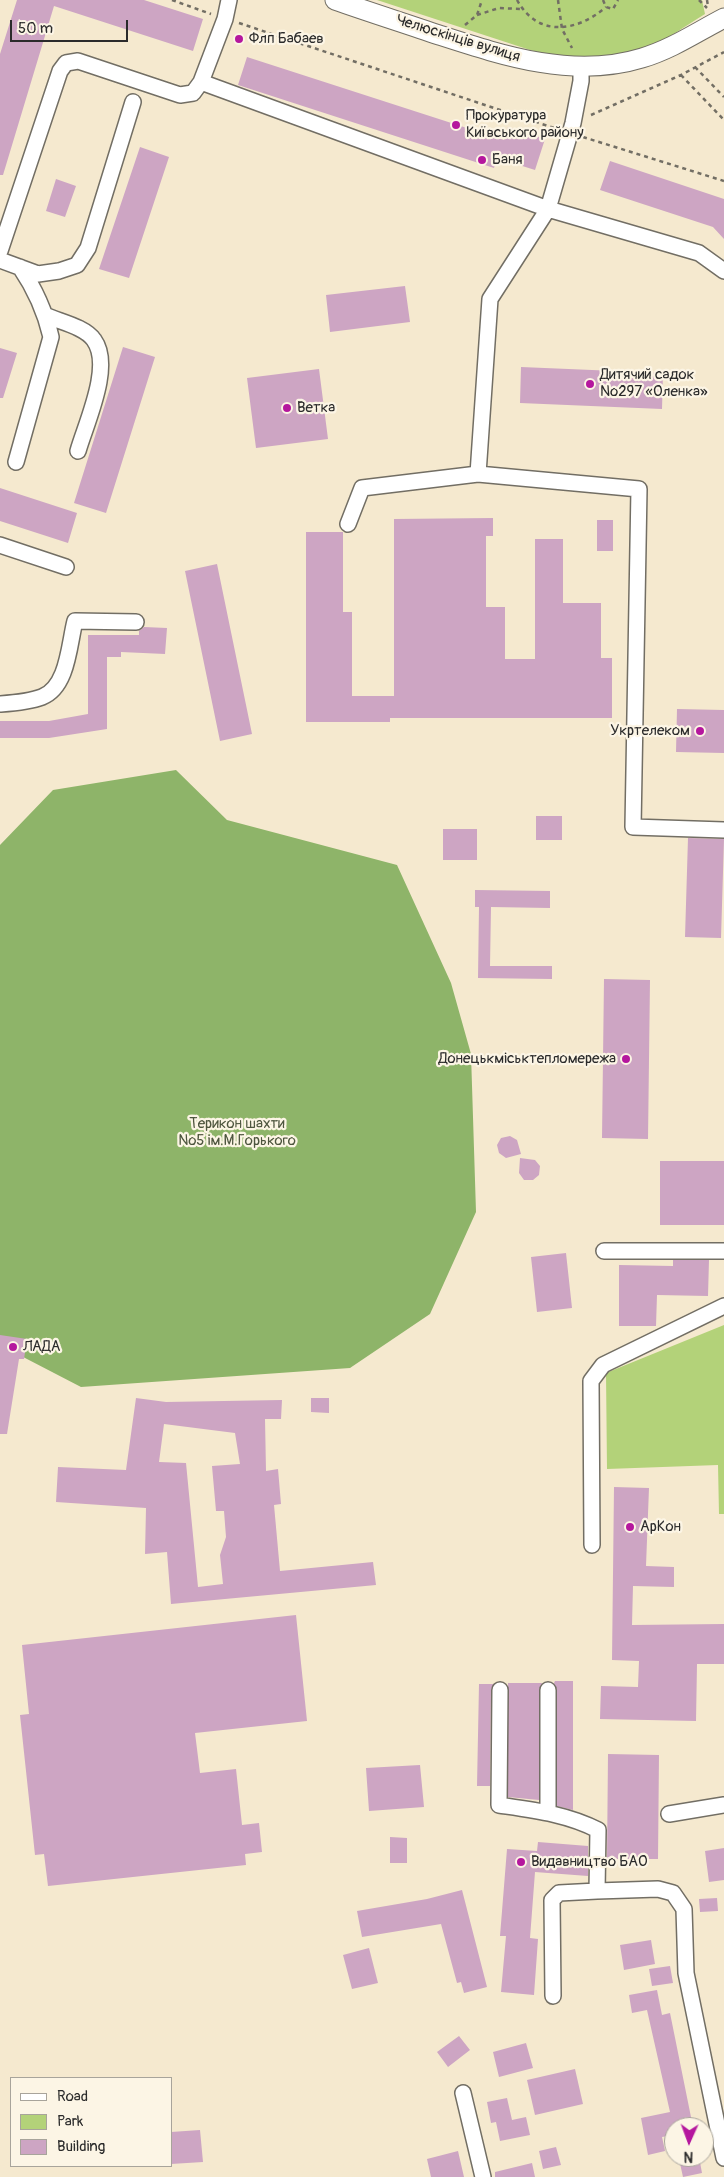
<!DOCTYPE html>
<meta charset="utf-8">
<style>
body{margin:0}
#map{position:relative;width:724px;height:2177px;overflow:hidden;background:#f5e9cf;font-family:Pangolin,sans-serif}
canvas{display:block}
.legend{position:absolute;left:10px;top:2077px;width:162px;height:90px;box-sizing:border-box;background:#fcf5e5;border:1px solid #a8a49b;margin:0;padding:6px 9px;list-style:none;font-size:15px;color:#2b2b2b}
.legend li{display:flex;align-items:center;gap:10px;height:25px}
.legend b{width:25px;border:1px solid #a8a49b}
.north{position:absolute;left:664px;top:2117px;width:50px;height:50px;box-sizing:border-box;background:#fcf5e5;border:1px solid #a8a49b;border-radius:50%;rotate:182deg;font-size:14px;font-weight:700;line-height:20px;text-align:center;color:#2b2b2b}
.north::after{content:'';display:block;margin:auto;width:18px;height:22px;background:#b5179e;clip-path:polygon(50% 0,100% 100%,50% 72%,0 100%)}
.scale{position:absolute;left:10px;top:20px;width:118px;height:22px;box-sizing:border-box;border:2px solid #2b2b2b;border-top:0;padding-left:6px;font-size:15px;line-height:18px;white-space:nowrap;color:#2b2b2b;-webkit-text-stroke:4px #fcf5e5;paint-order:stroke}
</style>
<div id="map">
<canvas width="724" height="2177"></canvas>
<ul class="legend">
<li><b style="height:6px;background:#fff"></b>Road</li>
<li><b style="height:14px;background:#b3d279"></b>Park</li>
<li><b style="height:14px;background:#cda5c3"></b>Building</li>
</ul>
<div class="north">N</div>
<div class="scale">50 m</div>
</div>
<script>
const g = document.querySelector('canvas').getContext('2d');
g.lineJoin = 'round';
function fill(path, color) {
  g.fillStyle = color;
  g.fill(path, 'evenodd');
}
function strokePath(path, color, width, dash) {
  g.strokeStyle = color;
  g.lineWidth = width;
  g.lineCap = dash ? 'butt' : 'round';
  g.setLineDash(dash || []);
  g.stroke(path);
}
function write(font, color, halo, rows, align = 'center') {
  g.font = font + ' Pangolin,sans-serif';
  g.lineWidth = 4.5;
  g.setLineDash([]);
  g.textBaseline = 'middle';
  g.strokeStyle = halo;
  g.fillStyle = color;
  for (const [text, x, y, turn = 0] of rows) {
    g.save();
    g.translate(x, y);
    g.rotate((+turn || 0) * Math.PI / 180);
    g.textAlign = isNaN(turn) ? turn : align;
    if (halo) g.strokeText(text, 0, 0);
    g.fillText(text, 0, 0);
    g.restore();
  }
}
const green = new Path2D(`
 M377,0H702L705,14C686,25 665,42 644,49C608,62 566,59 530,50Z
 M724,1325V1514H719L718,1465L607,1469L606,1373Z`);
const forest = new Path2D(`
 M176,770L227,820L397,865L451,983L471,1054L476,1212L430,1314L350,1368L81,1387L0,1345V845L53,790Z`);
const building = new Path2D(`
 M17,0H144L203,19L193,51L54,6L3,175H0V54Z
 M247,57L504,140L508,127L545,139L535,170L497,158L494,168L238,85Z
 M140,147L169,157L129,278L99,269Z
 M610,161L724,199V239L713,227L600,190Z
 M56,179L76,186L65,217L46,211Z
 M405,286L410,322L330,332L326,295Z
 M123,347L155,357L106,513L74,503Z
 M0,348L17,353L3,398H0Z
 M521,367L663,373L662,409L520,403Z
 M319,369L328,439L256,448L247,378Z
 M0,488L77,513L68,543L0,521Z
 M493,518V536H486V607H505V659H535V539H563V603H601V658H612V718H390V722H306V532H343V612H352V696H394V519Z
 M597,520H613V551H597Z
 M217,564L252,734L220,741L185,571Z
 M144,627L167,628L165,654L121,652V657H107V729L49,738H0V721H49L88,714V635H139V631Z
 M677,709L724,710V753L676,752Z
 M536,816H562V840H536Z
 M443,829H477V860H443Z
 M688,838L724,839L721,938L685,937Z
 M475,890L550,891V908L491,907L490,966H552V979L478,978L479,907H475Z
 M604,979L650,980L648,1139L602,1138Z
 M510,1136L517,1140L521,1154L506,1158L499,1153L497,1145L501,1138Z
 M520,1158L535,1160L540,1166L539,1175L533,1180H524L519,1173Z
 M660,1161H724V1225H660Z
 M566,1253L572,1308L537,1312L531,1257Z
 M673,1260H709L708,1296L657,1295L656,1326H619V1265L673,1266Z
 M0,1335L27,1339L24,1359H19L7,1434H0Z
 M136,1398L166,1402L282,1400L281,1419H265L266,1471L278,1469L281,1504L274,1505L280,1571L373,1562L376,1585L171,1604L167,1552L145,1554L146,1508L56,1502L58,1467L126,1470ZM164,1424L235,1433L240,1464L212,1466L216,1511H224L226,1537L220,1555L223,1584L198,1587L186,1463L159,1462Z
 M311,1398H329V1413L311,1412Z
 M614,1487L649,1488L646,1566L674,1567V1587L633,1586L632,1625L724,1624V1664H697L696,1721L600,1719L601,1686L638,1687L639,1661L612,1660Z
 M296,1615L307,1721L195,1733L200,1773L236,1769L242,1825L259,1823L262,1852L245,1854L246,1865L48,1886L44,1854L35,1855L20,1715L29,1714L22,1645Z
 M555,1681H573V1810L557,1806V1690L554,1683Z
 M508,1683H542L539,1690V1800L508,1797Z
 M479,1684H494L491,1690L490,1786H477Z
 M608,1754L659,1755L658,1859H607Z
 M420,1765L424,1807L369,1811L366,1768Z
 M390,1837L407,1838V1863H390Z
 M538,1842L588,1846V1876L535,1872L530,1938L538,1939L534,1995L501,1992L506,1936H500L507,1849L537,1851Z
 M724,1848V1880L709,1882L705,1851Z
 M462,1890L487,1987L464,1993L461,1982L457,1983L441,1924L362,1937L357,1911L427,1899Z
 M717,1898L718,1911L700,1912L699,1899Z
 M651,1940L655,1964L624,1970L620,1945Z
 M369,1948L378,1983L352,1989L343,1955Z
 M670,1966L673,1983L652,1986L649,1969Z
 M657,1990L662,2015L670,2013L693,2127H674V2135L662,2137L665,2151L648,2155L641,2118L670,2112L647,2010L632,2013L629,1995Z
 M459,2036L470,2050L448,2067L437,2052Z
 M526,2043L533,2068L499,2077L493,2052Z
 M575,2069L583,2104L535,2115L527,2080Z
 M507,2098L512,2120L526,2117L530,2135L500,2141L496,2122L491,2123L487,2102Z
 M200,2130L203,2162L171,2164V2132Z
 M556,2147L561,2165L543,2169L539,2151Z
 M458,2151L464,2177H431L427,2159Z
 M687,2157H699L702,2173L683,2177L679,2159Z
 M532,2163L535,2177H495V2172Z`);
const path = new Path2D(`
 M172,0L211,14
 M517,0C538,38 577,32 606,7
 M558,0L562,29L572,48
 M603,0L606,7L613,9L618,0
 M699,0L707,8
 M707,0L708,6
 M477,15L499,8L522,9
 M239,23L557,129
 M465,25L477,15L482,0
 M695,67L724,97
 M681,75L724,120
 M591,115L681,75L724,52
 M583,137L724,181`);
const minor = new Path2D(`
 M201,82L225,19L229,0
 M0,251L60,71L66,63L78,61L180,95L193,93L201,82L548,209L699,253L724,271
 M0,260L38,274L59,271L77,265L88,248L133,102
 M47,316C61,322 85,327 94,340C113,366 86,423 78,451
 M16,462L51,337C45,311 35,289 20,267
 M478,474L490,299L548,209L573,123L581,81V66
 M348,524L362,488L478,474L639,489L633,827L724,830
 M0,545L66,567
 M0,704C14,703 29,702 42,697C68,687 69,644 75,621L136,622
 M604,1251H724
 M592,1545L591,1381L603,1365L724,1306
 M500,1690L499,1805C533,1810 567,1814 598,1830L597,1891L658,1889L673,1893L684,1909L686,1973L724,2158
 M548,1812V1690
 M669,1814L724,1805
 M553,1996L552,1900L559,1893L597,1891
 M463,2093L483,2177`);
const major = new Path2D(`
 M335,0C369,12 404,23 439,35C504,56 574,79 642,58C672,49 697,32 724,18`);
const markers = [
 [239,39,5,"#b5179e"],
 [456,125,5,"#b5179e"],
 [482,160,5,"#b5179e"],
 [590,384,5,"#b5179e"],
 [287,408,5,"#b5179e"],
 [700,731,5,"#b5179e"],
 [626,1059,5,"#b5179e"],
 [13,1347,5,"#b5179e"],
 [630,1527,5,"#b5179e"],
 [521,1862,5,"#b5179e"]
];
const poiNames = [
 ["Флп Бабаев",249,39],
 ["Прокуратура",466,116],
 ["Київського району",466,133],
 ["Баня",492,160],
 ["Дитячий садок",600,375],
 ["№297 «Оленка»",600,392],
 ["Ветка",297,408],
 ["Укртелеком",690,731,"right"],
 ["Донецькміськтепломережа",616,1059,"right"],
 ["ЛАДА",23,1347],
 ["АрКон",640,1527],
 ["Видавництво БАО",531,1862]
];
const streetNames = [
 ["Челюскінців вулиця",458,39,17]
];
const parkNames = [
 ["Терикон шахти",237,1124],
 ["№5 ім.М.Горького",237,1141]
];
fill(green, '#b3d279');
fill(forest, '#8eb469');
fill(building, '#cda5c3');
strokePath(minor, '#726e64', 18);
strokePath(major, '#726e64', 21);
strokePath(path, '#726e64', 2.5, [4, 4]);
strokePath(minor, '#fff', 15);
strokePath(major, '#fff', 19);
for (const [x, y, r, color] of markers) {
  const dot = new Path2D();
  dot.arc(x, y, r, 0, 2 * Math.PI);
  g.fillStyle = color;
  g.fill(dot);
  strokePath(dot, '#fcf5e5', 2);
}
write('15px', '#2b2b2b', '#fcf5e5', poiNames, 'left');
write('15px', '#2b2b2b', '#fcf5e5', streetNames);
write('15px', '#4d553e', '#fcf5e5', parkNames);
</script>
